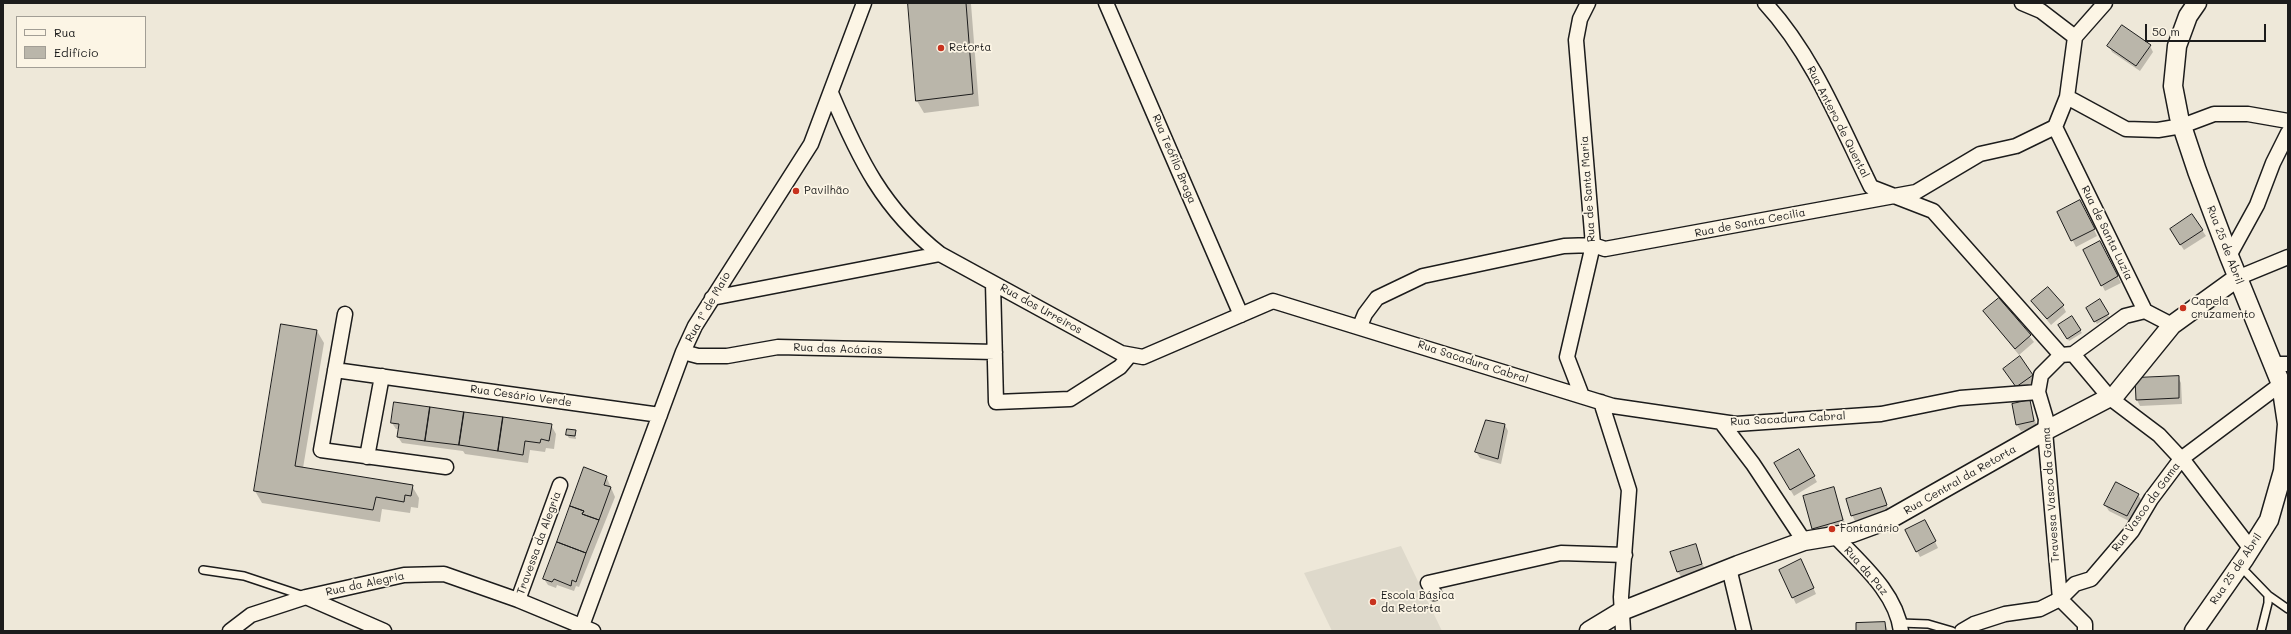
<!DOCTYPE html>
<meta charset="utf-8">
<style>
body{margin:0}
#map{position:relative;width:2291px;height:634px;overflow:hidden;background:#eee8d9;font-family:Mali,sans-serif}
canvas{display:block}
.frame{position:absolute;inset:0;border:4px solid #1c1c1c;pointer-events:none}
.legend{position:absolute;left:16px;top:16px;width:130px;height:52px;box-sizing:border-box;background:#fcf5e5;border:1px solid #a29e95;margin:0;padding:5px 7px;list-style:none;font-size:12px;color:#1c1c1c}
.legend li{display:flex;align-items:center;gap:8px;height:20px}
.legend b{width:20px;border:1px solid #a29e95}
.scale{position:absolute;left:2145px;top:24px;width:121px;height:18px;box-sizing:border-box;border:2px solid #1c1c1c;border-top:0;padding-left:5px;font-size:12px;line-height:14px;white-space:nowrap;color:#1c1c1c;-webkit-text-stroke:3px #fcf5e5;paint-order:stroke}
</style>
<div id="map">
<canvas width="2291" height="634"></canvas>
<div class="frame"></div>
<ul class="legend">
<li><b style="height:5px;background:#fcf5e5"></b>Rua</li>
<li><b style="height:11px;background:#bab6aa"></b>Edifício</li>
</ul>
<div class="scale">50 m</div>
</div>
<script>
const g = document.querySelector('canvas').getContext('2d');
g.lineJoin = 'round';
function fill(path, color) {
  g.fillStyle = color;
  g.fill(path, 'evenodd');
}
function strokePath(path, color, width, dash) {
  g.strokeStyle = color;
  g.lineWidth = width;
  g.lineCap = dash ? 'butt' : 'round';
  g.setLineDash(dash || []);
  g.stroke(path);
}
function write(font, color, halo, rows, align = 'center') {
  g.font = font + ' Mali,sans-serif';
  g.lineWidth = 3.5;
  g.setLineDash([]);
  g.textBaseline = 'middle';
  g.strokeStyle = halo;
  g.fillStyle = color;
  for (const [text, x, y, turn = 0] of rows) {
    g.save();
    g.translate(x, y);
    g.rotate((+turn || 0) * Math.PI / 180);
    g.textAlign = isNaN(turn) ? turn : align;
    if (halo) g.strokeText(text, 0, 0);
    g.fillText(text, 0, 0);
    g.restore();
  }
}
const built = new Path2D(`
 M1401,546L1442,631H1332L1304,573Z`);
const shadow = new Path2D(`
 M906,3H974L971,4L979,106L924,113L917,101L910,6Z
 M2109,46H2150L2153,52L2140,71L2112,52Z
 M2083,207L2097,236L2076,247L2058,212Z
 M2202,230L2206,236L2184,250L2174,235Z
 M2103,248L2121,283L2105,291L2102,285Z
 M1999,299L2034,342L2019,355L1984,312Z
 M2032,301L2063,306L2066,312L2051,325Z
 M2099,301L2109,317L2097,324L2087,308Z
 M2072,318L2082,333L2069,341L2060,326Z
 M317,331L324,343L303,468L412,486L419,498L418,508L411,507L410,513L382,509L380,522L262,503L255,491Z
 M2008,375H2033L2036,381L2020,392Z
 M2178,377L2181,383L2182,404L2140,406L2137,400Z
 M2029,401L2037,427L2021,431L2017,425Z
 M1485,422L1505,425L1508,431L1501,464L1480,458L1476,452Z
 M392,423L551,425L556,434L554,449L546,448L545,452L530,450L528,463L465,454L463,451L402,443L398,437L399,429H396Z
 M575,431L576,439L569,438L567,435Z
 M1799,450L1817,482L1794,496L1775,464Z
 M606,476L615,497L579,587L576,586L574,591L557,585L556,588L548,585L544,579Z
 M1833,488L1846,526L1817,535L1813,529Z
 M1881,489L1889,511L1855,521L1852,515Z
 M2138,495L2142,501L2131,522L2109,511L2105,505Z
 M1928,527L1938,548L1920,557L1917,551Z
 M1695,545L1705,570L1682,578L1678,572Z
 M1804,567L1816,594L1796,604L1780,570Z
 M1885,623L1888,631H1857Z`);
const building = new Path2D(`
 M908,3H966L973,94L916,101Z
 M2122,25L2151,45L2136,66L2107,46Z
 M2080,200L2095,229L2071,241L2057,212Z
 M2192,214L2203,230L2180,245L2170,229Z
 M2100,241L2118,276L2101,286L2083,250Z
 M2048,287L2064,305L2047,319L2031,301Z
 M1999,298L2031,335L2015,349L1983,311Z
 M2100,299L2109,314L2094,322L2086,308Z
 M2072,316L2081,330L2067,339L2058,325Z
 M281,324L317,330L295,466L413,485L411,496L405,495L404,502L376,497L373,510L254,491Z
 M2020,356L2033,375L2016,387L2003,369Z
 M2179,376V398L2136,400L2135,378Z
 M2030,400L2034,421L2016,425L2012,404Z
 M394,402L430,407L425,441L397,437L399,424L391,423Z
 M430,407L464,412L459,445L425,441Z
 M464,412L503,417L498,451L459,445Z
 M503,417L552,424L549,441L541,439L540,443L525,441L523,455L498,451Z
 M1486,420L1505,424L1498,459L1475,452Z
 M567,429L576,430L575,436L566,435Z
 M1799,449L1815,476L1790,490L1774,463Z
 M584,467L607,476L604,485L611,487L599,520L582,514L584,511L570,506Z
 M2116,482L2139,494L2127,516L2104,505Z
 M1834,487L1843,520L1812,529L1803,496Z
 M1881,488L1887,505L1851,516L1846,499Z
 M570,506L584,511L582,514L599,520L586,553L557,542Z
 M1925,520L1936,541L1916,552L1905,530Z
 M557,542L586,553L576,582L572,580L571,586L554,579L552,582L543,579Z
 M1696,544L1702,564L1677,572L1670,552Z
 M1801,559L1814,588L1792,598L1779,570Z
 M1885,622L1886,631H1856V623Z`);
const service = new Path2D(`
 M2240,566L2268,595V603L2261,631
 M203,570L244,576L304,596
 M2268,595L2288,609
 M1900,623L1928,624L1952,631`);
const minor = new Path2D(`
 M1106,3L1241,315
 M1765,3C1813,55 1840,124 1871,187L1933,211L2061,355
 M2022,3L2041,11L2075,37
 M2075,37L2105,3
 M831,93C859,159 883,209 940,254L1121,353L1143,357L1273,301L1613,406L1736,424L1881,414L1960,398L2038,392
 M2067,97L2126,129L2158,130L2182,126L2214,114H2248L2288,121
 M2055,127L2145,311L2172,325
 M2229,256L2257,205L2273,163L2288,133
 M2237,278L2288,257
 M993,283L996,402L1070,399L1120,367L1130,355
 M712,298L940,254
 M345,314L321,450L446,467
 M1360,326L1365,314L1377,298L1423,276L1564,246L1593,245L1605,249L1916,192L1980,154L2016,146L2055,127L2067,97L2075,37
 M683,352L698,356H727L778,347L995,352
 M2073,354L2110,398L2159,435L2186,464L2251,549
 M2273,364H2288
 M335,370L660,415
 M1582,396L1567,357L1593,245L1576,40L1580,19L1588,3
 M1601,402L1629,490L1621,597L1623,631
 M1721,422L1753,464L1804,541
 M367,457L382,376
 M1835,536C1860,563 1896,592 1901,631
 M1729,568L1744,631
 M1434,593L1428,583L1561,553L1625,555
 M306,597L384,631
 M2060,599L2045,431L2046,419L2038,392L2041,375L2061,355L2073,354L2125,316L2145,311
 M2060,599L2085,624V631
 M518,600L560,485
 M230,631L251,615L306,597L404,575L444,574L518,600L593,631
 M580,631L683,352L695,326L811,144L864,3
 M1962,631L1974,624L2005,614L2040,609L2060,599L2075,584L2091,579L2132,531L2151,499L2181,459L2281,384`);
const tertiary = new Path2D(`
 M1589,631L1622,611L1738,565L1804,541L1852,533L1890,519L2045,431L2116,394L2172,325L2237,278
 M2194,631L2245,558L2269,520L2283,471L2287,424L2281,384L2229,256L2197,171L2179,117L2173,86L2177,46L2188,16L2197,3`);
const markers = [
 [941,48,4,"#c8321e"],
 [796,191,4,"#c8321e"],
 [2183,308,4,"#c8321e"],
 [1832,529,4,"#c8321e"],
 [1373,602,4,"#c8321e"]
];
const poiNames = [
 ["Retorta",949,48],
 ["Pavilhão",804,191],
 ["Capela",2191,302],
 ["cruzamento",2191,315],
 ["Fontanário",1840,529],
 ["Escola Básica",1381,596],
 ["da Retorta",1381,609]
];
const streetNames = [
 ["Rua Antero de Quental",1838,122,63],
 ["Rua Teófilo Braga",1174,159,67],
 ["Rua de Santa Maria",1588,189,-94],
 ["Rua de Santa Cecilia",1750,223,-11],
 ["Rua de Santa Luzia",2107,233,64],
 ["Rua 25 de Abril",2225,245,69],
 ["Rua 1º de Maio",708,307,-60],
 ["Rua dos Urreiros",1041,309,29],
 ["Rua das Acácias",838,349,2],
 ["Rua Sacadura Cabral",1473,362,18],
 ["Rua Cesário Verde",521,396,8],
 ["Rua Sacadura Cabral",1788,419,-3],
 ["Rua Central da Retorta",1960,480,-30],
 ["Travessa Vasco da Gama",2051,495,-94],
 ["Rua Vasco da Gama",2146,507,-54],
 ["Travessa da Alegria",539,543,-70],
 ["Rua 25 de Abril",2236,569,-56],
 ["Rua da Paz",1866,571,49],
 ["Rua da Alegria",365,584,-12]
];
fill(built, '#ded9cb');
fill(shadow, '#0003');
fill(building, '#bab6aa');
strokePath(building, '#1c1c1c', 1);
strokePath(service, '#1c1c1c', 10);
strokePath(minor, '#1c1c1c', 17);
strokePath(tertiary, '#1c1c1c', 21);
strokePath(service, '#fcf5e5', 7);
strokePath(minor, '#fcf5e5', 14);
strokePath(tertiary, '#fcf5e5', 18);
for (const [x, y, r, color] of markers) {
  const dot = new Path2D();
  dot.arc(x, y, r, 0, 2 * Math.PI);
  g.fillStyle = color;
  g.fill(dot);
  strokePath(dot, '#fcf5e5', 1.5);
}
write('11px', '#1c1c1c', '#fcf5e5', poiNames, 'left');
write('11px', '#1c1c1c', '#fcf5e5', streetNames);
</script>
